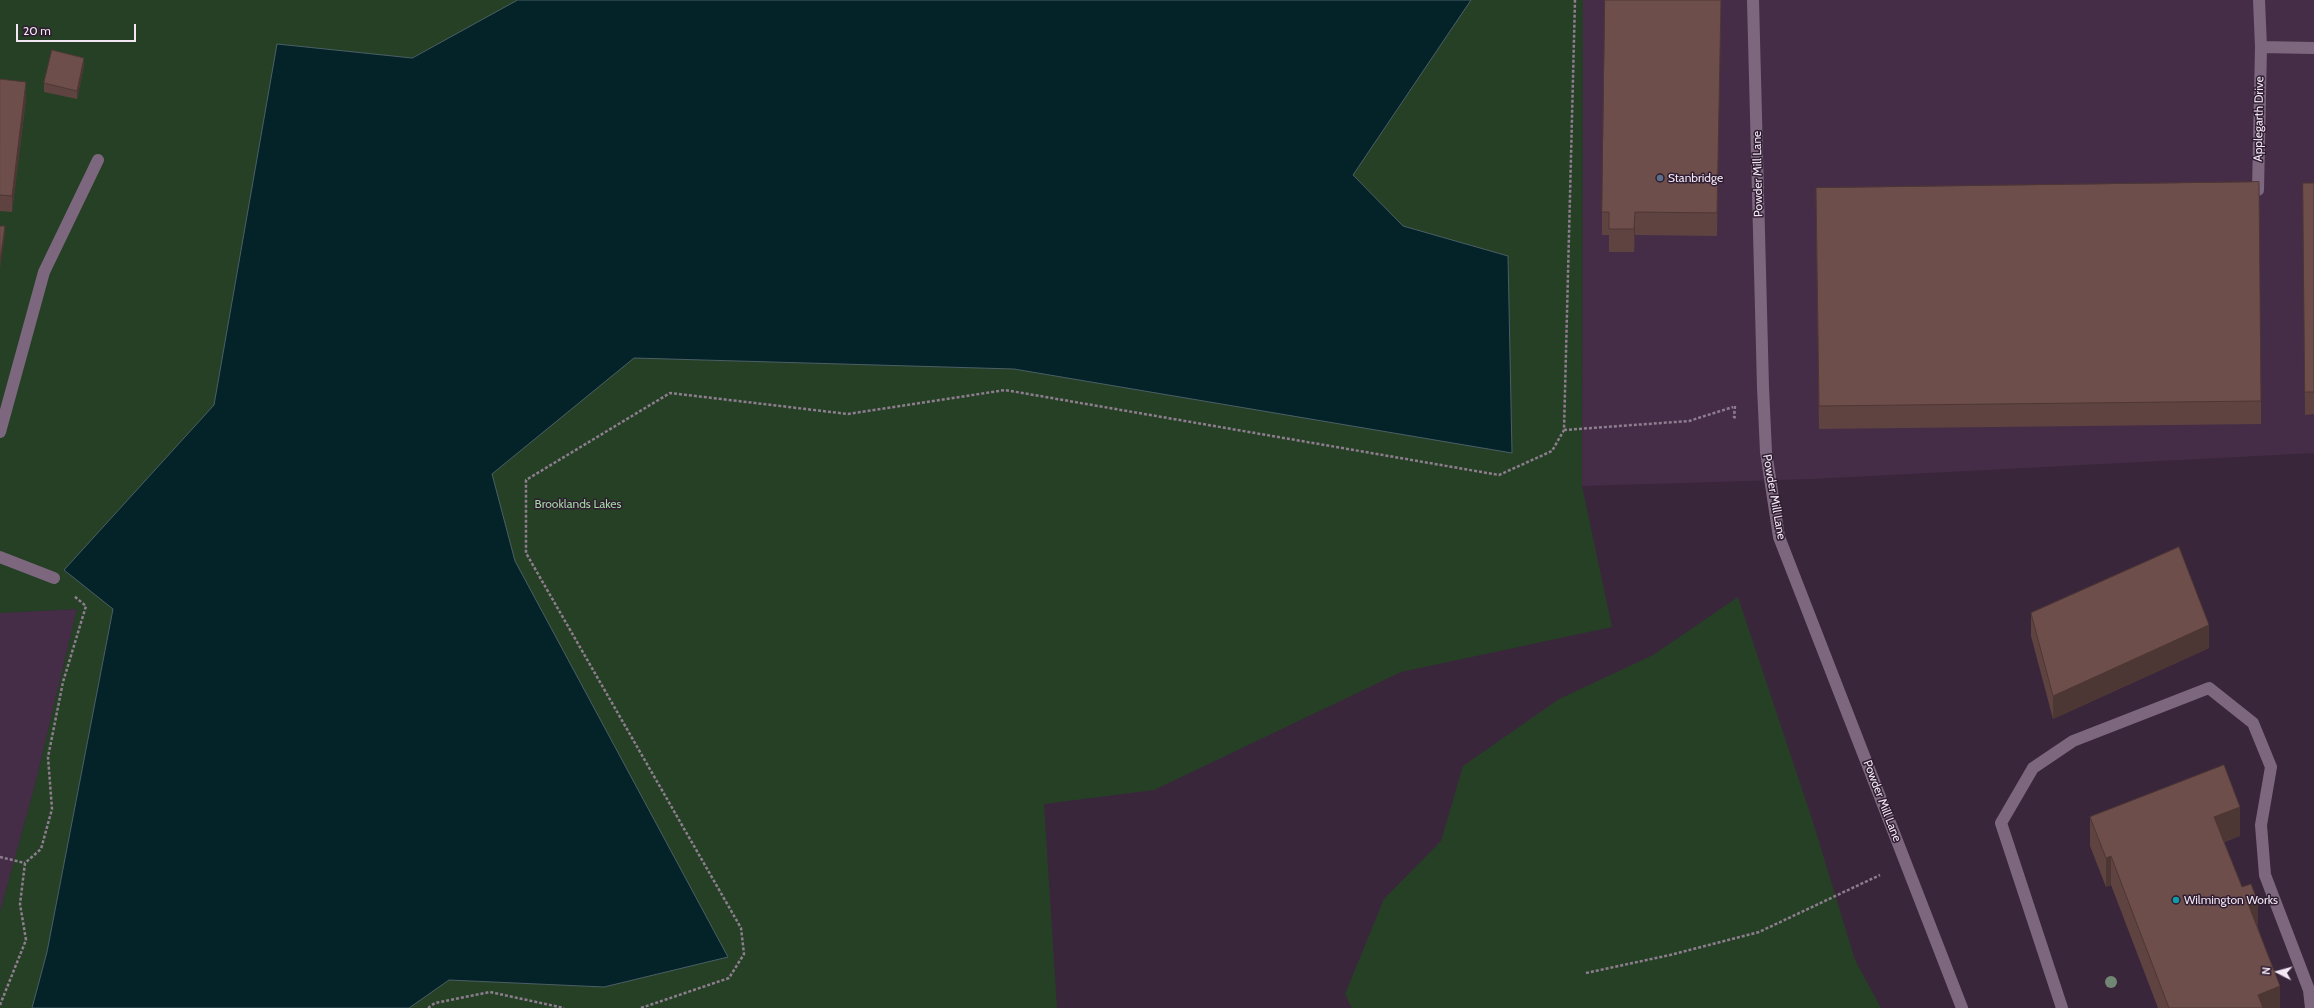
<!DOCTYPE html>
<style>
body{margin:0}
#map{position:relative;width:2314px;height:1008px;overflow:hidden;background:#39263b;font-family:Cabin,sans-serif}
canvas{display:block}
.north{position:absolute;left:2258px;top:952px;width:40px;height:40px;-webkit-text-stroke:3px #2f1d31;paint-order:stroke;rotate:276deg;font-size:11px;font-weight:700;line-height:16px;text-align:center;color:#f3e7f4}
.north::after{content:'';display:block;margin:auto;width:14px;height:18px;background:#f3e7f4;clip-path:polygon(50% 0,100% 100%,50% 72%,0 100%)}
.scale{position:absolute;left:16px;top:24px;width:120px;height:18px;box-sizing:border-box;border:2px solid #f3e7f4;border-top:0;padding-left:5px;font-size:12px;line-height:14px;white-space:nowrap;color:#f3e7f4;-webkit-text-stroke:3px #2f1d31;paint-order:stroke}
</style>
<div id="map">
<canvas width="2314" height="1008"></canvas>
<div class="north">N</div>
<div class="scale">20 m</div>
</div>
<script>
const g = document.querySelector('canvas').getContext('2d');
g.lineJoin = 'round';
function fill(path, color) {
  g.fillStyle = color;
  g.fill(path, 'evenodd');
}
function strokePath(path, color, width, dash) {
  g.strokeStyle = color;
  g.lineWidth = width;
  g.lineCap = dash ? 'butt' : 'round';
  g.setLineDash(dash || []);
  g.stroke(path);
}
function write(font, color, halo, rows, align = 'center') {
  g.font = font + ' Cabin,sans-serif';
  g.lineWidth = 3;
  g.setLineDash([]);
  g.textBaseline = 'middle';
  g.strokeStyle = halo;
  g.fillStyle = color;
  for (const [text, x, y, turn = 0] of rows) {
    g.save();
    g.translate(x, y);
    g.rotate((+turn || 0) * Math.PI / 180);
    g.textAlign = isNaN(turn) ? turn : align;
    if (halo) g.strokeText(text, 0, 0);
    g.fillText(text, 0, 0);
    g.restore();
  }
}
const built = new Path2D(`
 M1583,0H2314V453L1812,479L1582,486Z
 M77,609L35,785L0,912V613Z`);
const green = new Path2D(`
 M0,0H1583L1582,486L1612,627L1401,672L1154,790L1044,804L1057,1008H0V912L35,785L77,609L0,613Z
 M1738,597L1812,819L1855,960L1881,1008H1352L1345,994L1384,899L1441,841L1463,766L1559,699L1653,655Z`);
const water = new Path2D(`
 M518,0H1471L1353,175L1403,226L1508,256L1512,453L1014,369L634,358L492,474L515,561L728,957L604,987L449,980L409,1008H32L47,952L113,609L64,570L214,405L277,44L412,58Z`);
const path = new Path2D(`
 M1735,406L1734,417L1737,418
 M1564,430L1689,421L1733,407
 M0,857L25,863
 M1586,973L1670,955L1759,932L1880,875
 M0,1005L26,940L20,904L25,863L41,849L52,809L48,757L63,682L86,606L74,596
 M428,1008L435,1003L490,992L564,1008
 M641,1008L729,978L744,954L741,928L526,553V480L670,393L848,414L1005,390L1499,475L1552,451L1564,430L1575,0`);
const minor = new Path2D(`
 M1753,0L1763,387L1766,452L1779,537L1962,1008
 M2259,0L2261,47L2314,48
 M2258,190L2261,47
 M0,432L44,272L98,160
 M0,557L54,578
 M2062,1008L2001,823L2033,768L2073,741L2209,688L2253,723L2271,767L2261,825L2265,875L2309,990L2311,1008`);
const trees = [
 [2111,982]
];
const wall = new Path2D(`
 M1721,0L1717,236L1635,235L1634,252H1609V235H1602V212Z
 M84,66L77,99L44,92V83Z
 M0,79L26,99L12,212L0,211Z
 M2314,183V414L2305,415L2303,206Z
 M1816,211L2261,401V424L1819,429Z
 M2031,613L2209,648L2053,719L2031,636Z
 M2090,817L2240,836L2224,842L2258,927L2280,1008H2158L2111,885L2106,887L2090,846Z`);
const shadedWall = new Path2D(`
 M1721,0L1717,236V213Z
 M84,58V66L77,99V91Z
 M26,82V99L12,212V196Z
 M1635,212V235L1634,252V229Z
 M5,226V235L0,269V261Z
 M2209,625V648L2053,719V696Z
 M2240,807V836L2214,845V817Z
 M2111,856V885L2106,887V858Z
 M2258,902V931L2249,906Z
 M2280,986V1008H2258V995Z`);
const building = new Path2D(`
 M1605,0H1721L1717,213L1635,212L1634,229H1609V212H1602Z
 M52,50L84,58L77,91L44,83Z
 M0,79L26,82L12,196L0,195Z
 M2259,182L2261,401L1819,406L1816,188Z
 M2303,183H2314V392H2305Z
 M0,226H5L0,261Z
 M2179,547L2209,625L2053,696L2031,613Z
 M2224,765L2240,807L2214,817L2242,887L2251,884L2258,902L2249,906L2280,986L2258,995L2263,1008H2169L2111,856L2106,858L2090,817Z`);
const markers = [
 [1660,178,4,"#5c6f8a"],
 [2176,900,4,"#0f9aa8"]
];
const streetNames = [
 ["Applegarth Drive",2259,119,-89],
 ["Powder Mill Lane",1758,174,-91],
 ["Powder Mill Lane",1774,497,80],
 ["Powder Mill Lane",1882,801,69]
];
const poiNames = [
 ["Stanbridge",1668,178],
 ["Wilmington Works",2184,900]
];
const parkNames = [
 ["Brooklands Lakes",578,504]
];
fill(built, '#452d47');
fill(green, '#264026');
fill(water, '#032329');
strokePath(water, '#4b5e66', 1);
strokePath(path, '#8d7d8f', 2.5, [3, 2]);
strokePath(minor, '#7d677f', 12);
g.fillStyle = '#728773';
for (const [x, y] of trees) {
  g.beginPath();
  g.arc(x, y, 6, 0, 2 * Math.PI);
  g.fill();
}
fill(wall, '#5f4340');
fill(shadedWall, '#4d3734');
fill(building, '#6e4e4b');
strokePath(building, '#4d3734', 1);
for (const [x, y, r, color] of markers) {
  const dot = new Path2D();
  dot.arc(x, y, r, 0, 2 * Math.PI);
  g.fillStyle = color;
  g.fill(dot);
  strokePath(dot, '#2f1d31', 1.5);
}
write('12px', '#f3e7f4', '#2f1d31', streetNames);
write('12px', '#f3e7f4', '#2f1d31', poiNames, 'left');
write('12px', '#a0d7a1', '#2f1d31', parkNames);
</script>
